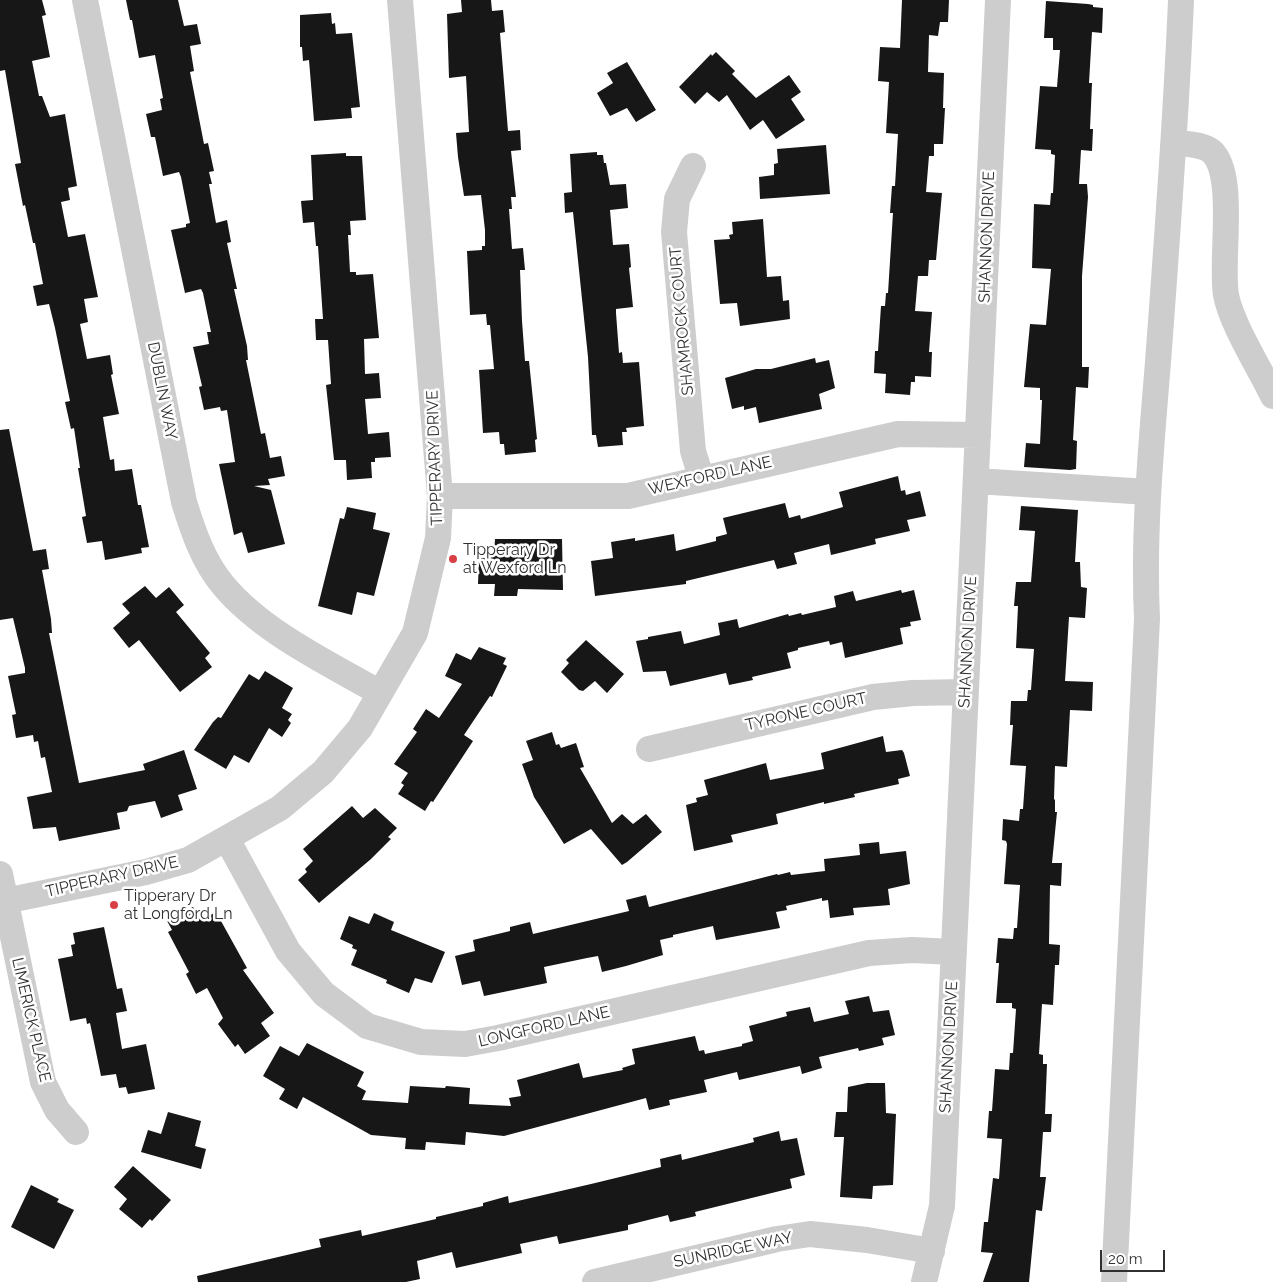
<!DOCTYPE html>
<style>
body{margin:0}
#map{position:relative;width:1273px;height:1282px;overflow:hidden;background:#fff;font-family:Raleway,sans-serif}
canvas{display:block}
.scale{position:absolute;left:1100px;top:1250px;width:65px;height:22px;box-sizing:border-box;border:2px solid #303030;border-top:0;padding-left:6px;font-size:15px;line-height:18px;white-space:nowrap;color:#303030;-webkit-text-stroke:4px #fff;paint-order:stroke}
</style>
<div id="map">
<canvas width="1273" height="1282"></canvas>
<div class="scale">20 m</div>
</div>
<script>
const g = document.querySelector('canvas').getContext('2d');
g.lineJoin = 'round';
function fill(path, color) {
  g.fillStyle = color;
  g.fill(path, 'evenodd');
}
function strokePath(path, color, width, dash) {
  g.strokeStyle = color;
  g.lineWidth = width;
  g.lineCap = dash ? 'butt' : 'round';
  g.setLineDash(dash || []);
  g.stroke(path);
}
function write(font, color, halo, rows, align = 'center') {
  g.font = font + ' Raleway,sans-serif';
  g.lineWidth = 5;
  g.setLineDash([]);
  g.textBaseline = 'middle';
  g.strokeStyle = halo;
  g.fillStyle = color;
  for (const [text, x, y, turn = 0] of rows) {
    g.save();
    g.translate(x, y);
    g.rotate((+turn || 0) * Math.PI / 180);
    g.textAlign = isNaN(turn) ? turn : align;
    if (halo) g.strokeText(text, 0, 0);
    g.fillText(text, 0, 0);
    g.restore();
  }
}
const building = new Path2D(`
 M0,0H42L46,15L42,16L50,57L32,61L39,96H42L50,117L65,114L77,186L68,188L70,200L61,202L68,237L85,234L98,297L84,299L88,322L80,324L87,359L110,355L113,374L111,375L119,414L103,417L110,460L114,459L115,471L132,469L138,505H141L149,547L141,548L142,553L105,560L102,541L87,543L82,517L86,516L78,468H80L74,428L71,429L65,402L70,401L55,328L49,304L37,306L33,286L43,284L35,243H33L25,205L23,206L15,164L21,163L5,70L0,71Z
 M126,0H178L184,26L197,24L201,44L190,46L194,71L190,72L204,144L208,143L214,171L209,172L212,184H209L216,223L227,220L231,242L227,243L237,289H234L247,346L248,360H246L261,434L265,433L270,458L281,456L285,476L268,479L270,485L254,486L271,490L285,544L248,553L242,532L234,535L219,464L235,462L227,410L221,411L220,407L204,410L199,387L202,386L193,347L209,344L207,332H211L203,293L201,289L185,293L171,230L186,227V224L190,223L181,177L179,172L163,176L155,137H151L146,114L162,110L160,99L163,98L155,55L139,58L132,20H130Z
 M461,0H491L492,11L503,10L505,32L500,33L508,131L520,130L521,150L511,151L516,197H511L512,209H509L512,249L523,248L525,270H520L522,321L525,361H529L537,439L535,440L536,452L505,455L504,444H500L499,432L483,433L479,370L494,369L490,325H487L486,314L470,315L467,251L482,250V246H485V230L481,195L464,196L458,157L456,133L469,132L466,76L449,78L447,14L462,12Z
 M902,0H949L948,22H940L938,36L929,35L928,72L944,73L943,108H945L943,144H934V156H929L926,192L942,193L936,260H929L928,276H918L915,311L932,312L929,352H932L931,377L915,376V382H911L910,395L885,393L886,374L874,373L875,351H878L881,306H885L886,293H888L893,213H890L892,186H895L898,134L886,133L889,82L878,81L880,47L900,48Z
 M1046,1L1088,4L1093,5V7L1103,8L1102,33L1092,32L1089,83H1092L1090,129H1093L1092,151L1081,150L1079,184H1087L1088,197L1082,276V367H1089L1088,388L1076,387L1073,440L1077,441L1076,469L1070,470L1024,467L1026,443L1040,444L1042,400H1040V388L1024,387L1030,324L1046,325L1051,269L1032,268L1034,204L1050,205L1051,193H1053L1055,155L1051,154V150L1035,149L1040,86L1057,87L1060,50H1053V38H1044Z
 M331,13L332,24L335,23L336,34L352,33L360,107L351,108L352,118L314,121L309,60L303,61L302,47H300V15Z
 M716,52L735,71L732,74L756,98L789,75L801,92L791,99L805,120L776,139L763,120L750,130L727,95L719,102L707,92L695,104L679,87L711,54L712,56Z
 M627,62L656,110L636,122L627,108L610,116L597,93L613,83L607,73Z
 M826,145L830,194L760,199L759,177L774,175V164L778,163L777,149Z
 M597,152V155H603L604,163H606L610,185L626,184L628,208L610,210L613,245L629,244L631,267L629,268L633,307L616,309V313L619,353L622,352L623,363L639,362L644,426L626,428L627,432H622L623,445L598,447L596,435H592L588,357L573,212L565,213L564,193L572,192L570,154Z
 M346,153V156H362L366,220L350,221L351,235H348L350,272H356V275L373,274L379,338L364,339L365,374L379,373L381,398L365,399L368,434L389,432L391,457L375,458V462H371L372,478L347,480L346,460H334L326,385L331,384L328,340H316L315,319H323L318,246H316L314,222L303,223L301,201L313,200L311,155Z
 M763,219L767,277L781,276L783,301L789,300L790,319L740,326L737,303L720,304L714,240L730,239L729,235L733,234L732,222Z
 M815,358L816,363L829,360L835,388L819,394L822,409L759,423L756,407L744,410V406L732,409L725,378L756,369H771Z
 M9,429L33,551L46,549L49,569L42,570L51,619L52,633H49L79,783L145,770L143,764L184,750L197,789L178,795L183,810L161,818L155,801L129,806L127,811L117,813L120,829L59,841L56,827L33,829L27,797L52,792L45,757L41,758L38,741L34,742L33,735L16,738L12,715L16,714L8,676L25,673V668L13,618L0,620V430Z
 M898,476L901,491L905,490L906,495L920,491L926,516L907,520L910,531L875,539L876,544L831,555L829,544L794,553L797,564L777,569L774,560L686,581V584L595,596L591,561L613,558L611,542L635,538V541L674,534L676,551L716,541V537L727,534L723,518L785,503L789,518L800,515L801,519L843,507L839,492Z
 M1021,506L1078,510L1075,562H1080L1081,587L1087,588L1085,618L1069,617L1065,681L1093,682L1092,711L1070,710L1067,767L1055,766L1054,799L1055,800V812H1057L1052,863H1062L1061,886L1050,885L1049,944L1060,945L1059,965H1055L1053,1005L1042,1004L1039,1054L1043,1055V1064H1047L1045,1114H1052L1051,1132H1043L1040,1177H1046L1042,1211L1036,1210L1029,1282H983L993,1253L981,1252L984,1222H988L993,1178L999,1179L1002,1139L987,1138L989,1111H992L995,1069L1009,1070L1010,1053H1013L1016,1009L1012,1008V1003H996L999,963H996L998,938L1013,939L1014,928H1017L1020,885L1004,884L1007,844L1006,841L1002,840L1003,819L1019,821L1020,809H1023L1026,766L1010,765L1013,725H1010L1011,701H1027L1028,690H1031L1034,649L1016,648L1018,606H1014L1016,582H1031L1035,531L1019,530Z
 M347,507L376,513L373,529L390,533L374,596L357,592L352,615L318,606L340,518L344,519Z
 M495,539H562L563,590L518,589L517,596H494L495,584H478L479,558H489V555H494Z
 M145,586L156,598L169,587L184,605L176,612L210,653L205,658L212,667L180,692L139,640L129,648L113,628L130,613L122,604Z
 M901,590L902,593L914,590L921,620L910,622L911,626L900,628L903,644L845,658L842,642L830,645L829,641L798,648V650L787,653L791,668L752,677L753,680L729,685L726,673L670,686L666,671L643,672L636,641L648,639V637L681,631L684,644L720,635L718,623L737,619L739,628L788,614L789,616L801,613L802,615L836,607L834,596L853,591L856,601Z
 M586,640L624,674L607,693L595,681L583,691L579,690L561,672L569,663L566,660Z
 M479,647L506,658L503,664L507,666L492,697L490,696L464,735L473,741L433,802L431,801L425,811L398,794L404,785L401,783L408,773L394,764L417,732L413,729L426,709L439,718L462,684L445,676L456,653L471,660Z
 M265,671L293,688L282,708L292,714L288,720L291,723L282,737L269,728L249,763L234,755L226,769L194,750L213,722L218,717L221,718L249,674L259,680Z
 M552,732L556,745L559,744L561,748L576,743L584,767L580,768L612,823L622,814L633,824L646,814L662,832L627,862L622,865L591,829L564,844L534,797L522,764L533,760L526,741Z
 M883,736L886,752L902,750L904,753L910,776L898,779L899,784L854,794L855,797L824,804V802L776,814L778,824L731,835L733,842L694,851L686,805L697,802L696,798L708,795L704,780L766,763L770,780L824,769L821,753Z
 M352,806L363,818L375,808L397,828L388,837L391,839L371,859L319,903L298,880L307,872L305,869L313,861L303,849Z
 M879,842L880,854L906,851L910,884L888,889L890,905L853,908L854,915L830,918L828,900L822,901V898L786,906L787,910L776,912L780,928L716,940L713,926L673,935V937L660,940L663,955L626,966L602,972L598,956L587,958L544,967L547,983L484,996L480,981L462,985L455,956L475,951L473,940L510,931V927L530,922L533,934L629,911L626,900L646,895L649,907L777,874L778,875L790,872L791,875L825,871L824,859L860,855L859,844Z
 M193,907L201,920L216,912L247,968L243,970L274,1013L261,1023L270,1036L245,1054L238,1044L235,1047L218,1024L223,1018L207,988L196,994L186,974L189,972L168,932L172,930L166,919Z
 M374,913L394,922L391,930L445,952L432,983L415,978L409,993L386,983L387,980L351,965L357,950L352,948L353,945L340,939L349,916L369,924Z
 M104,927L117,989L122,988L127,1011L116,1013L122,1049L146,1044L155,1089L128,1094L126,1087L119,1088L116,1074L101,1076L90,1023L87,1024L86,1018L70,1021L58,959L73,956L71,945L75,944L73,933Z
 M869,996L873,1012L889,1010L895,1035L882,1038L884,1045L859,1051L858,1048L819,1057L822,1068L802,1074L800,1066L739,1080L737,1072L704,1080L707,1092L669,1100L670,1105L649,1110L646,1098L504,1136L466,1132L465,1145L426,1142L425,1150L405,1149L406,1138L371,1135L303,1097L297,1109L279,1099L285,1089L263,1076L280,1046L299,1056L307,1043L364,1072L357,1086L366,1091L362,1100L408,1103L410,1086L445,1088L446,1086L470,1088L469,1104L511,1106L509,1098L521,1096L517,1080L579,1063L583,1078L623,1070L622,1068L635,1064L632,1049L695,1036L699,1051L704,1050L705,1054L742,1046V1044L753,1041L749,1026L787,1016L786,1012L810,1007L814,1022L849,1014L845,1001Z
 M867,1083H885L886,1113L896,1114L893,1185L873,1186L872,1199L840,1197L844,1137H834L836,1112H847L848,1087Z
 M168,1112L201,1121L195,1146L206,1149L201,1169L141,1152L148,1130L161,1134Z
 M779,1131L781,1141L797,1138L805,1175L790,1179L792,1188L695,1212L696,1216L670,1222L668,1215L628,1225V1230L559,1244L557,1236L520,1244L522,1253L456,1268L452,1252L417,1261L420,1279L406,1282H198L197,1276L321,1247L319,1239L361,1230L362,1236L436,1219V1217L483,1206V1203L508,1196L509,1203L591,1184L661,1167L660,1159L681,1154L682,1160L754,1142L753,1138Z
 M133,1166L171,1200L152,1221L150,1219L142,1228L119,1209L127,1199L114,1187Z
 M31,1185L59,1199L57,1202L74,1210L54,1249L11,1227Z`);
const minor = new Path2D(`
 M85,0L184,502C193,531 203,561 223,585C262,632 328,663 380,693
 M1174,142C1185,144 1202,144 1211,151C1237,173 1220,260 1226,295C1231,323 1260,369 1273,396
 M693,166L677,199L674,232L693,451L701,477
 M976,481L1148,492
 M440,496H628L898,434L978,435
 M649,749L873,697L913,693L965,692
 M227,839L288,951L324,994L367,1026L421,1042L465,1044L498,1038L869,953L912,950L954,952
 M0,874L43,1082L57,1110L76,1132
 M0,902L146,872L188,860L280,808L323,772L360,728L415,633L438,538L440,496L400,0
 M595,1282L777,1239L810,1234L867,1240L932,1251
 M924,1282L942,1206L998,0
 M1114,1282L1147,619C1143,533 1151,448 1158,362C1167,242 1176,121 1181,0`);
const markers = [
 [453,559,5,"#d94045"],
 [114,905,5,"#d94045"]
];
const streetNames = [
 ["SHANNON DRIVE",987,237,-88],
 ["SHAMROCK COURT",682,321,-95],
 ["DUBLIN WAY",162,391,79],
 ["TIPPERARY DRIVE",435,458,-92],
 ["WEXFORD LANE",710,476,-13],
 ["SHANNON DRIVE",968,642,-87],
 ["TYRONE COURT",806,712,-13],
 ["TIPPERARY DRIVE",112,877,-13],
 ["LIMERICK PLACE",31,1020,77],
 ["LONGFORD LANE",544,1027,-13],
 ["SHANNON DRIVE",949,1047,-87],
 ["SUNRIDGE WAY",733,1250,-12]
];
const poiNames = [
 ["Tipperary Dr",463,550],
 ["at Wexford Ln",463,568],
 ["Tipperary Dr",124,896],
 ["at Longford Ln",124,914]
];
fill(building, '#171717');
strokePath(minor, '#cdcdcd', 26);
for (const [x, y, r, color] of markers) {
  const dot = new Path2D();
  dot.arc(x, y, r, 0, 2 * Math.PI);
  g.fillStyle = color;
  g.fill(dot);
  strokePath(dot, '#fff', 2);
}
write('16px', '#303030', '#fff', streetNames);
write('16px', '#303030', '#fff', poiNames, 'left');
</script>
